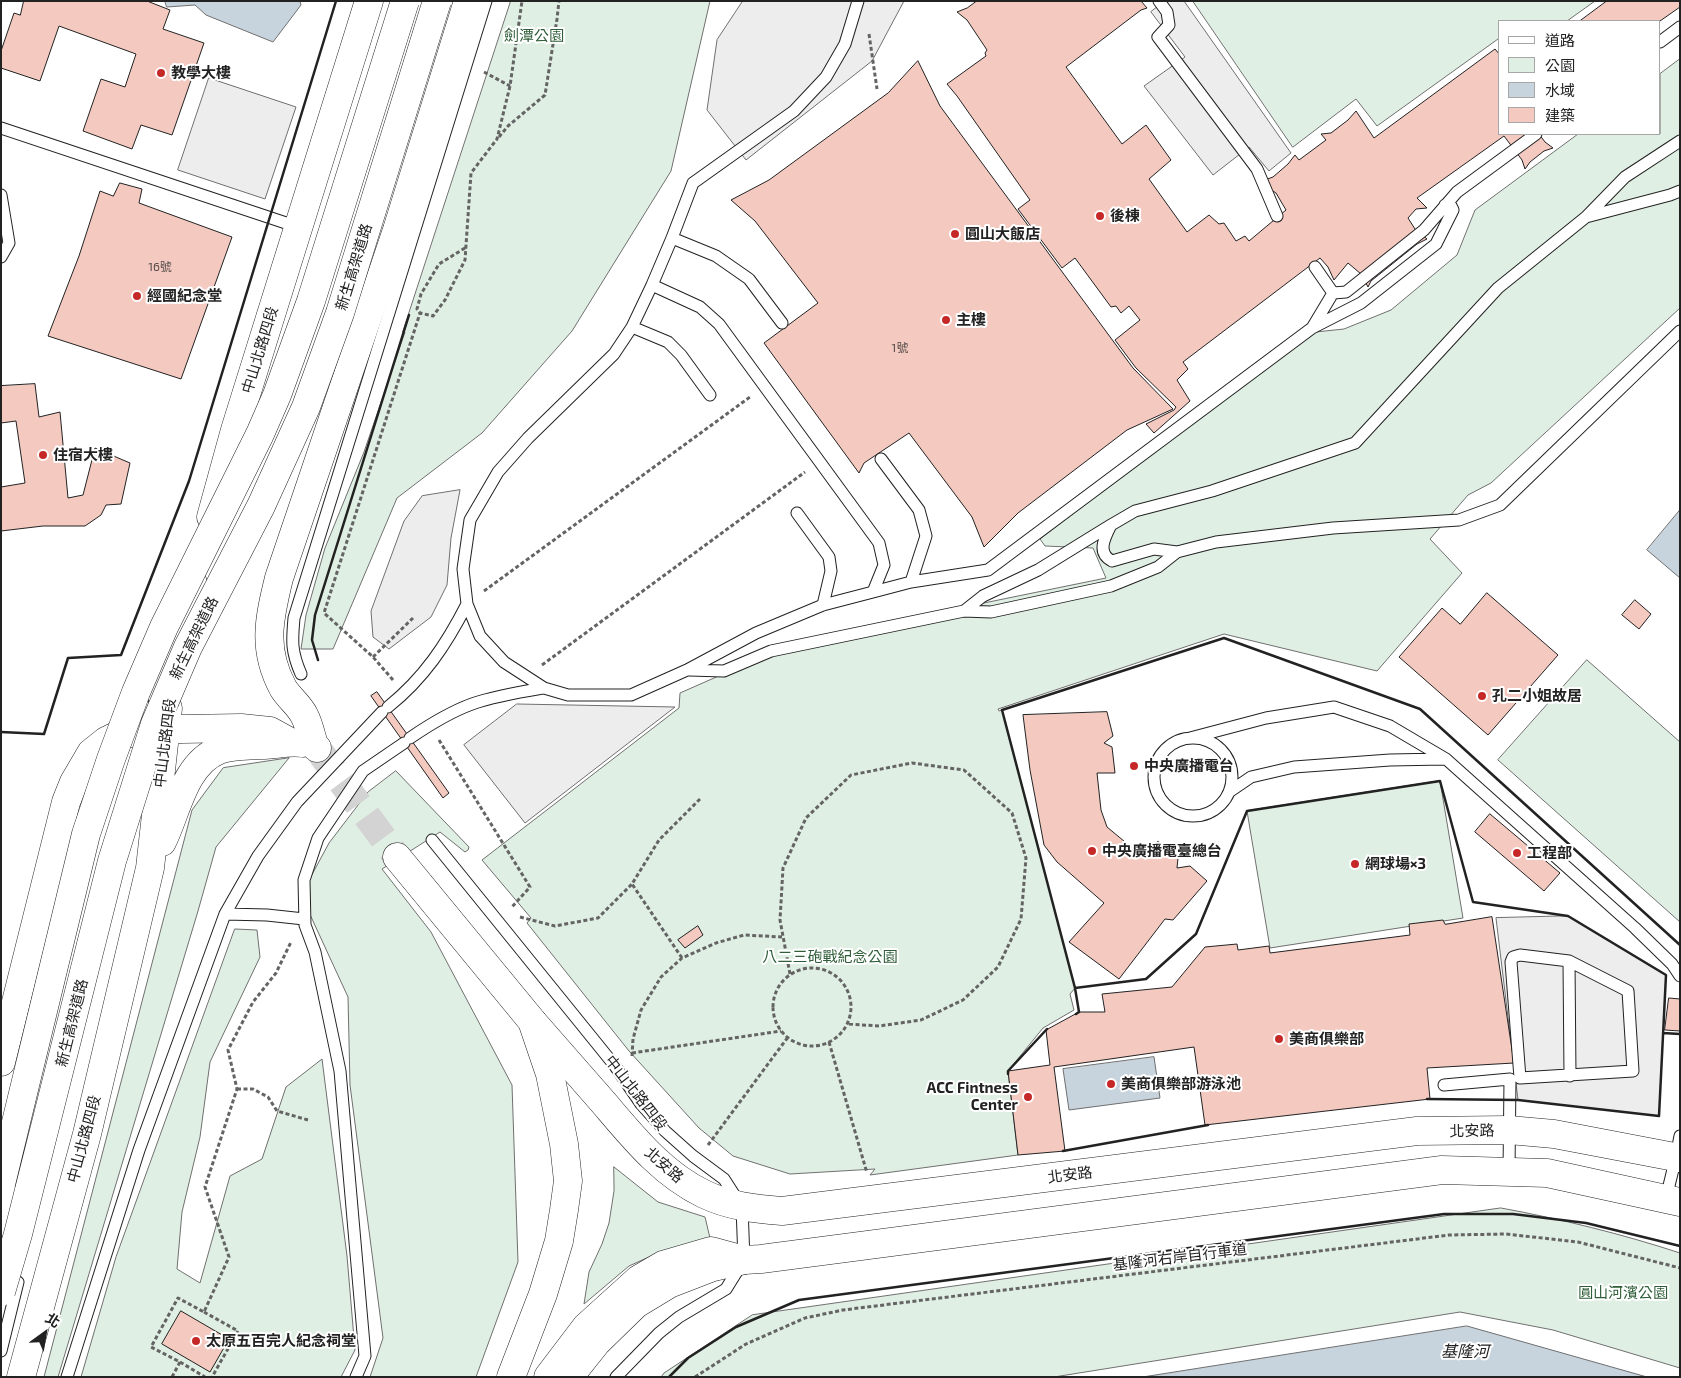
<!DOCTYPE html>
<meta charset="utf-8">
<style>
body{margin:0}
#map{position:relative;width:1681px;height:1378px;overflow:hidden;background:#fff;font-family:"Exo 2","Noto Sans TC",sans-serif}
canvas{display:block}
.frame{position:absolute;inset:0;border:2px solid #222;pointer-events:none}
.legend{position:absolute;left:1498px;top:20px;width:162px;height:115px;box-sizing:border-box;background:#fff;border:1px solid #a7a7a7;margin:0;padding:6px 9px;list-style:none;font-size:15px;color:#222}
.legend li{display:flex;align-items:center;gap:10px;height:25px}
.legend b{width:25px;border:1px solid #a7a7a7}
.north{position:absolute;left:20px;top:1308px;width:50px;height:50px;-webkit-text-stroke:4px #fff;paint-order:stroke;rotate:32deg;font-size:14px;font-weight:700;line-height:20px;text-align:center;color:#222}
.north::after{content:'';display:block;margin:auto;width:18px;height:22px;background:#222;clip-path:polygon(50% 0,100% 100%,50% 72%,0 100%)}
</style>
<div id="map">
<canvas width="1681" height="1378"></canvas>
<div class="frame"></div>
<ul class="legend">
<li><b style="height:6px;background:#fff"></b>道路</li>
<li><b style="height:14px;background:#e0efe3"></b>公園</li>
<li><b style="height:14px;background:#c7d3dd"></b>水域</li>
<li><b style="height:14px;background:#f3c9c0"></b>建築</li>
</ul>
<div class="north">北</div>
</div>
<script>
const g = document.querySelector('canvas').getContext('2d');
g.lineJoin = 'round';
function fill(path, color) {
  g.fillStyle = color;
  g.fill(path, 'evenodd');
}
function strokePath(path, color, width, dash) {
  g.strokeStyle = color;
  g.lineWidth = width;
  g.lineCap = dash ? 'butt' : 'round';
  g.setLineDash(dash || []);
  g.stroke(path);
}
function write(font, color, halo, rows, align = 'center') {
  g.font = font + ' "Exo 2","Noto Sans TC",sans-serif';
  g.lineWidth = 4;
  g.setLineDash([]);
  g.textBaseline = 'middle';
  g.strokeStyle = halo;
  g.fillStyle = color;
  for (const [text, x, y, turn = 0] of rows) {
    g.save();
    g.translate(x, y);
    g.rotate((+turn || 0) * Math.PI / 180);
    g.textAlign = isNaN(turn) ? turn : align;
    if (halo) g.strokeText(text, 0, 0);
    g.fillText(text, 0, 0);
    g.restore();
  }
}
const green = new Path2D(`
 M511,1H710L671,171L572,331L482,433L397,498L333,649H301L306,615L325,548L364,452L405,332H403Z
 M1193,1H1595L1567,21H1500V41L1498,39L1377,126L1356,99L1293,147Z
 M1680,59V308L1491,483L1468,495L1430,539L1462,573L1377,671L1224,634L998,709L999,711L1002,710L1075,988L1070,994L1074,1010L1043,1028L1008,1071L1018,1155L870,1175L875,1169L790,1174L733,1156L699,1128L629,1051L527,923L531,918L482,860L679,708L680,693L798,641L1106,578L1093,548L1045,546L1040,539L1306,333L1344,329L1391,310L1457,255L1475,210L1578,134H1660V74Z
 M1587,660L1680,742V922L1498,760Z
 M289,758L216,847L198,911L58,1377H44L192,810L223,768Z
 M396,771L469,847L468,850L465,852L440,832L382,869L431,932L512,1085L518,1262L476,1377H370L383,1338L350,1085L348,997L301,895L329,843L368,792Z
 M1440,781L1463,918L1270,948L1247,811Z
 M235,929L257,930L260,957L210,1062L200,1137L182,1212L177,1269L200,1283L230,1176L262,1159L286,1087L322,1059L347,1256L355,1350L341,1377H81L116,1257Z
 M614,1167L658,1202L705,1217L710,1238L660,1252L629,1266L584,1304L589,1272L602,1244L609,1223L614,1191Z
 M1501,1208C1561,1219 1622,1234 1680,1253V1368L1553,1330L1460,1312L1054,1377H661L664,1373L752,1315Z`);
const parking = new Path2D(`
 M743,1H904L872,61L746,160L707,110L717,40Z
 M1165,1H1184L1291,153L1269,171L1249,147L1213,175L1144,86L1185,57L1151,12Z
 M209,78L296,107L265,199L178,170Z
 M460,490L451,538L447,585L431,617L389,649L373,637L371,611L404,521L422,496Z
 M517,704L675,707L525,823L464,745Z
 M1568,916L1666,975L1659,1116L1518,1100L1496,918Z`);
const water = new Path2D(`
 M165,1H300L301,5L273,42L206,15L195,5L167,7Z
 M1680,510V578L1647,550Z
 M1154,1057L1160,1098L1069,1110L1063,1069Z
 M1467,1326L1647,1377H1143Z`);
const building = new Path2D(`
 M24,1H147L170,10L163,29L204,43L172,135L141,125L132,149L83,131L101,79L125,87L136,54L59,26L40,81L1,68V51L14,13L20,15Z
 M977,1H1141L1147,8L1141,10L1066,67L1122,144L1146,125L1171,160L1149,179L1187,232L1209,215L1219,224L1224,223L1236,241L1245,236L1249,241L1286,210L1276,193L1259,182L1273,177L1288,164L1295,155L1299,160L1326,140L1321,134L1331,133L1348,120L1356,111L1374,138L1495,49L1500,55V134H1539L1545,142L1553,148L1544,151L1530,162L1525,169L1522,160L1504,136L1417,198L1427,208L1416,209L1408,218L1415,229L1427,239L1417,244L1371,281L1368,287L1361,274L1348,263L1334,280L1328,267L1320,258L1183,362L1188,369L1177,380L1190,401L1154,433L1146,424L1174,410L1176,407L1136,368L1115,340L1140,320L1129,306L1121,313L1116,306L1111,307L1075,258L1062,268L1018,209L1030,200L957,96L947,84L986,56L985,53L987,50L967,20L957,12L967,8Z
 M1607,1H1680V7L1660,21H1580Z
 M918,61L940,106L1133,368L1173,409L1127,430L1018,513L984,547L972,517L909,433L864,463L859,473L764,343L818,303L755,221L731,200L769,180L888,93Z
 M120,183L142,189L139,203L232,237L181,379L48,336L79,256L100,191L113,196Z
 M35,384L39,417L60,412L68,498L83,495L95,448L130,463L121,504L106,505L101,515L85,526H43L1,531V487L25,483L16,421L1,423V386Z
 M1487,593L1558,655L1488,735L1399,657L1442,608L1460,624Z
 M1635,600L1651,614L1639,629L1622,615Z
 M377,692L449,793L443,798L371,696Z
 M1107,712L1113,736L1104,743L1112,747L1115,773H1097L1101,810L1107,827L1142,856L1158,841L1178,858L1177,868L1190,866L1207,881L1173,920L1165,919L1119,979L1069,942L1104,903L1057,862L1044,845L1030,770L1023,715Z
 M1490,814L1560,873L1544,891L1475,832Z
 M1492,917L1514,1063L1427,1068L1430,1099L1205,1125L1194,1047L1054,1067L1065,1151L1018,1155L1008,1071L1050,1065L1046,1030L1079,1012H1105L1102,994L1172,987L1205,947L1237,944L1238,950L1269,946L1270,953L1410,935L1409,924L1443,920L1445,924Z
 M698,926L703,935L685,948L678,940Z
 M1669,998L1680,999V1031L1665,1030Z
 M181,1311L229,1339L210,1372L162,1344Z`);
const primaryTunnel = new Path2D(`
 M317,748L397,857`);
const path = new Path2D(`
 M869,34L877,89
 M484,72L510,86
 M499,137L508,126L545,95L557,19L559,1
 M465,248L439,264L421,294L417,309L420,313L433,316L445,300L465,260L471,173L497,139L510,86L522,1
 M484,591L750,397
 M373,657L413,618
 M542,665L805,472
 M393,680L373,657L324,613L420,313
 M439,740L530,887L511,908
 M520,917L555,926L598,918L632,884
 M682,958L632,884L659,840L700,799
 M773 1007a39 39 0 1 1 78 0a39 39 0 1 1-78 0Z
 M790,974L780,920L783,868L806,818L851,775L912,763L964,770L1012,813L1026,858L1021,919L998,967L963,1000L921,1020L879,1026L847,1024
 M829,1042L867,1173
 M632,1053L781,1031
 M632,1056L633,1039L641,1010L661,977L682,958L716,943L744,935L782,937
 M237,1089H253L268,1097L277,1111L308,1120
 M708,1145L788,1037
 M204,1312L238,1331L212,1377
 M180,1362L205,1377
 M172,1377L180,1362L151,1347L178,1298L204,1312L229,1257L205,1187L237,1089L228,1050L253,1002L276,973L291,942
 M695,1377L746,1344L805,1318L843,1310L1449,1235L1506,1234L1578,1242L1680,1268`);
const service = new Path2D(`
 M1159,1L1167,12L1169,25L1158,37L1257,169L1277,216
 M1660,42L1680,27
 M1,128L298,227
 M1,195L9,243L1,257
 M1586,217L1670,195L1680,191
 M672,238L716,256L749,279L782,323
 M652,285L700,307L719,324L879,543L884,565L873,592L823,605L756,633L687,670L631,695H568L544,688L504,662L480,636L467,604L463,569L470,520L498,472L528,438L614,354L632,327Z
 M652,285L672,238L693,183L794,111L826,77L845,44L858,1
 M1333,293L1346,292L1424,230L1457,192L1536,134
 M632,327L668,342L681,355L710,395
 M1312,328L1333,293L1315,267
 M797,513L829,557L831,571L823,605
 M1111,525C1105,537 1096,553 1112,561L1154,549L1177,552L1216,542L1333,528L1459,520L1500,505L1680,331
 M911,582L988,570L1312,328L1361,303L1436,244L1453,210L1451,206L1445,205
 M873,592L911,582L926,536L919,510L881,459
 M964,611L991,612L1111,586L1158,567L1177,552
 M689,670L724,671L771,651L964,611L983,596L1038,570L1111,525L1135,511L1212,491L1355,443L1498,288L1586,217L1625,177L1680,141
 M301,674C291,651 292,641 294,618L486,1
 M154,699L159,676L168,655
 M388,707C424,678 446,645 467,604
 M410,738C429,725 450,712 472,704C495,696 520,692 544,688
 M1190,738L1266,718L1334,707L1390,726L1446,759L1635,928L1672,964L1680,976
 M1154 777a39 39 0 1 1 78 0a39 39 0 1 1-78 0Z
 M1229,792L1251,777L1294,767L1390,760L1444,759
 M432,840L615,1066L641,1104L665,1131L693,1156L724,1179L742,1207L744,1260L726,1289L679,1317L659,1333L616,1377
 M225,914L267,915L304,919
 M1520,955L1569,961L1628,991L1633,1071L1520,1078L1511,962L1513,957Z
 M1569,961L1570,1076
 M1444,1085L1510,1079L1509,1171
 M1666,1198L1676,1157L1680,1136
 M1,1351L18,1282
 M67,1377L139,1150L225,914L258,856L297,802L382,712
 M356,1377L365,1356L340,1071L315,952L305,925L304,880L318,838L363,771L404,743`);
const secondary = new Path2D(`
 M532,1021C556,1048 579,1075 603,1102C632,1136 662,1174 704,1194C729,1206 755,1209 782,1211L1417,1131L1509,1130L1554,1134L1680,1158
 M548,1377L586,1327L639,1279L663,1265L711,1251L744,1260L761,1259L1442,1170L1547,1173L1680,1202`);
const primary = new Path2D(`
 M211,517L235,430L369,1
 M175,668L182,624L193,583
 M317,748L314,745C311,735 309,724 304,715C299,705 289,698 283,688C262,649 269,619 279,578L397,230L468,1
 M162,842C177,812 184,764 219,750C232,745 247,746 261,745C275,745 288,741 303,743
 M397,857L532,1021L550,1074L564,1144L568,1181L564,1210L559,1241L543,1294L511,1377
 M21,1377L87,1134L150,868L168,708`);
const trunk = new Path2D(`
 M1,1062L66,802L74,782L91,753L106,741L116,736L131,733L182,729L241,728L270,731L290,742
 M569,1377L597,1342L636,1304L669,1284L713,1267L744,1260`);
const trunkBridge = new Path2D(`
 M1,1184L86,834L111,759L136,692L164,627L260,434L277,395L311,301L405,1
 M1,1292L18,1234L112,861L155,724L188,647L261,506L306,407L340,313L437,1`);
const wall = new Path2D(`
 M318,660L312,640L315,615L409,315
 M1,732L44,734L68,658L121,655L189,481L336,1
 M1075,988L1079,1012L1076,1014
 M1663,1033L1680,1034
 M1008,1074V1071L1047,1029
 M1427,1099L1518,1100L1659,1116L1666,975L1568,916L1473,902L1440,781L1247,811L1196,934L1146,979L1075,988L1002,710L1224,638L1420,709L1680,945
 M1063,1151L1208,1125
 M669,1377L688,1358L736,1327L799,1300L1444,1214H1513L1586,1223L1680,1246`);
const markers = [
 [161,73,5,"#c62828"],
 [1100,216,5,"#c62828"],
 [955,234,5,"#c62828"],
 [137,296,5,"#c62828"],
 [946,320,5,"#c62828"],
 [43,455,5,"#c62828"],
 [1482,696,5,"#c62828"],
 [1134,766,5,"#c62828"],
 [1092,851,5,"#c62828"],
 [1517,853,5,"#c62828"],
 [1355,864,5,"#c62828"],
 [1279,1039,5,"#c62828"],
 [1111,1084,5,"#c62828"],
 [1028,1097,5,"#c62828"],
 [196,1341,5,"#c62828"]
];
const numberNames = [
 ["16號",160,267],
 ["1號",900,348]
];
const parkNames = [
 ["劍潭公園",534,36],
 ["八二三砲戰紀念公園",830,957],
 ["圓山河濱公園",1623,1293]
];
const poiNames = [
 ["教學大樓",171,73],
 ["後棟",1110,216],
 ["圓山大飯店",965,234],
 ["經國紀念堂",147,296],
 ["主樓",956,320],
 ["住宿大樓",53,455],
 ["孔二小姐故居",1492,696],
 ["中央廣播電台",1144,766],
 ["中央廣播電臺總台",1102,851],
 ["工程部",1527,853],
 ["網球場×3",1365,864],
 ["美商俱樂部",1289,1039],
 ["美商俱樂部游泳池",1121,1084],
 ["ACC Fintness",1018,1088,"right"],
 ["Center",1018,1105,"right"],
 ["太原五百完人紀念祠堂",206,1341]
];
const streetNames = [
 ["新生高架道路",354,267,-73],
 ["中山北路四段",260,350,-73],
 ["新生高架道路",194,638,-64],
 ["中山北路四段",165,743,-83],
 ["新生高架道路",72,1023,-76],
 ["中山北路四段",636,1093,52],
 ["北安路",1472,1131,-1],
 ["中山北路四段",84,1139,-75],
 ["北安路",664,1165,41],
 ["北安路",1070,1175,-7],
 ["基隆河右岸自行車道",1180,1257,-7]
];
const waterNames = [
 ["基隆河",1465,1352]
];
fill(green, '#e0efe3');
strokePath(green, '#6f6f6f', 1);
fill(parking, '#ededed');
strokePath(parking, '#6f6f6f', 1);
fill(water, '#c7d3dd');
strokePath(water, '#6f6f6f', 1);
fill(building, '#f3c9c0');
strokePath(building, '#222', 1);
strokePath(primaryTunnel, '#d3d3d3', 28, [28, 14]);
strokePath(service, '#222', 13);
strokePath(secondary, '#222', 29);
strokePath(primary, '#222', 29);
strokePath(trunk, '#222', 29);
strokePath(path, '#646464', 3, [4, 2.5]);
strokePath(service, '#fff', 11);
strokePath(secondary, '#fff', 28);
strokePath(primary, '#fff', 28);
strokePath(trunk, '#fff', 28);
strokePath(trunkBridge, '#222', 29, []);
strokePath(trunkBridge, '#fff', 28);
strokePath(wall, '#222', 2.5);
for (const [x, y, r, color] of markers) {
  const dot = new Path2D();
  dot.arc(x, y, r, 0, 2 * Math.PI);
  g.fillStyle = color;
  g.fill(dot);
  strokePath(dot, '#fff', 2);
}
write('12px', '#564c4a', null, numberNames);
write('15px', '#2f5e38', '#fff', parkNames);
write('bold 15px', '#222', '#fff', poiNames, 'left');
write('15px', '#222', '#fff', streetNames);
write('italic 16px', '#222', '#fff', waterNames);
</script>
